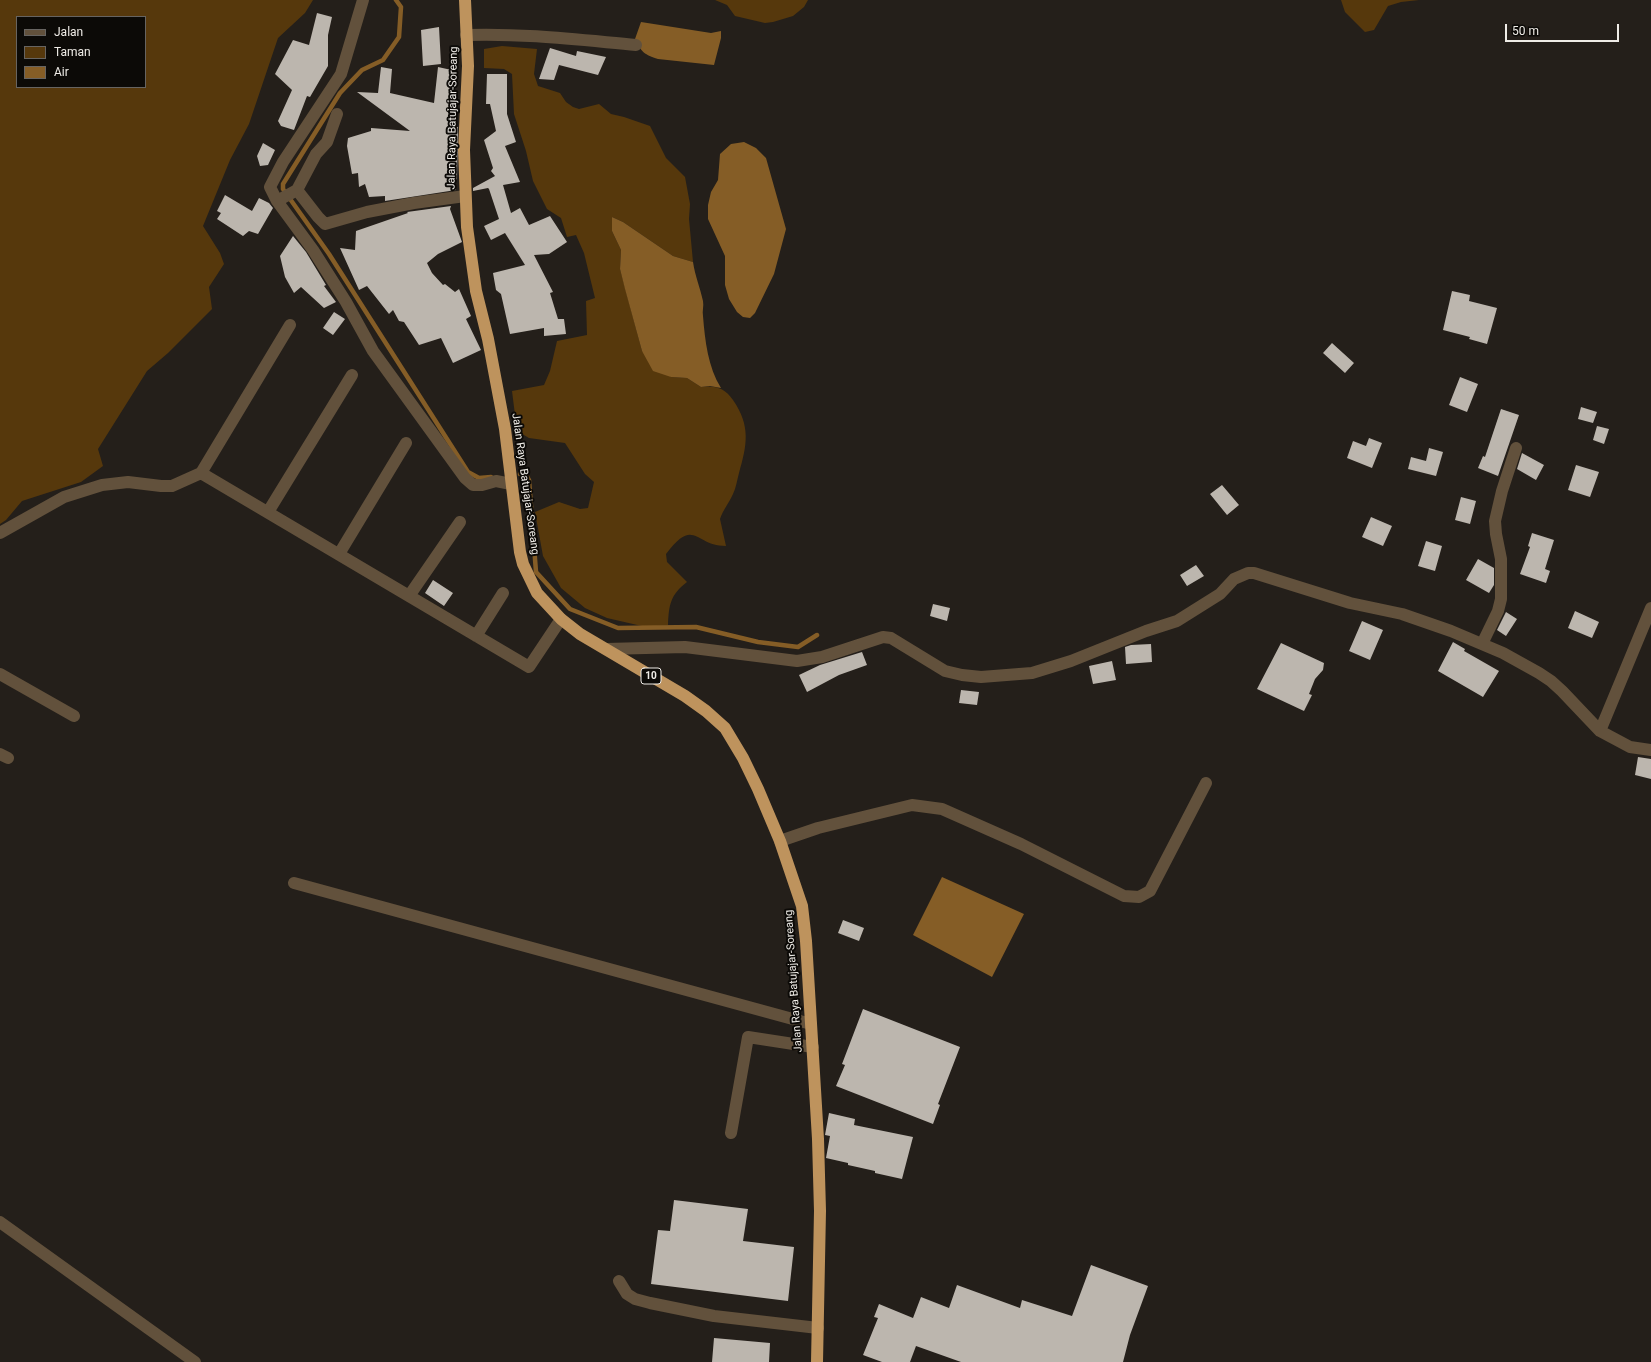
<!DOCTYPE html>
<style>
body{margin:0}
#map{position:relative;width:1651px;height:1362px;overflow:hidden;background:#241f1a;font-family:Roboto,sans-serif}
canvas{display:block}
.legend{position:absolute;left:16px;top:16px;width:130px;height:72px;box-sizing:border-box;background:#0c0a07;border:1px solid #676461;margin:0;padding:5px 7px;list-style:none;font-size:12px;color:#efece7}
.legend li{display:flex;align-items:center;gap:8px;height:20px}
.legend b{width:20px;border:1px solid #676461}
.scale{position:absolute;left:1505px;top:24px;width:114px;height:18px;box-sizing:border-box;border:2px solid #efece7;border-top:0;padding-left:5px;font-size:12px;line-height:14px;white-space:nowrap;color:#efece7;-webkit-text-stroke:3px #0c0a07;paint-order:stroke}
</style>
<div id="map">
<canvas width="1651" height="1362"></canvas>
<ul class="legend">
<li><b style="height:5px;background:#62513c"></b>Jalan</li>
<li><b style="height:11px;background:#56380c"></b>Taman</li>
<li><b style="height:11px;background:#855d26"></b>Air</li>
</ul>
<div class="scale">50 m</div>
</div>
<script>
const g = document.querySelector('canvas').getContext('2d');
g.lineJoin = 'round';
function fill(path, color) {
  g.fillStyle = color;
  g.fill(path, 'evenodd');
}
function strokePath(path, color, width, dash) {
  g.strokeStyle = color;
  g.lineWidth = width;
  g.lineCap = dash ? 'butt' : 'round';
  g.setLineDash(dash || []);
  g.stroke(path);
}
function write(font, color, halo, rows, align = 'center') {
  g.font = font + ' Roboto,sans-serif';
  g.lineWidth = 4;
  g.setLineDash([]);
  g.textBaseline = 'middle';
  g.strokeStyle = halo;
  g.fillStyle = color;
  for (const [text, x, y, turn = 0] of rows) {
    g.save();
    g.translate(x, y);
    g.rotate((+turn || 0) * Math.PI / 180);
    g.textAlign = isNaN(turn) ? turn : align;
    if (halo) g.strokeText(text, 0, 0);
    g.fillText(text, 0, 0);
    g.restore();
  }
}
const green = new Path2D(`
 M0,0H313L305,13L278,38L249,124L230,160L203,226L220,253L224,264L209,287L212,309L168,353L147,371L98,449L103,466L81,482L22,501L6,520L0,524ZM17,17H145V87H17Z
 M715,0H808L804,7L793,16L773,22L765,23L735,16L727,5Z
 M1341,0H1419L1401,2L1388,6L1374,30L1365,32L1345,12Z
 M502,46L537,49L534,74L538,86L560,93L566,102L573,107L579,109L599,104L611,114L624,117L650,126L666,158L685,177L690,204L689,219L693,262L673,256L623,222L612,217V231L621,250L620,269L642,351L671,377L687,378L701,387C715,385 725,388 733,400C751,426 747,445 739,473C737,480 736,488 733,494C729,503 723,510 720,519L726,546C694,546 695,516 666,554L667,562L687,582C670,595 669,605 668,625L646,627L607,618L585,608L561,588L543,556L535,512L559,502L580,509L588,508L594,482L585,474L565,443L529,438L517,431L512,391L544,385L550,371L557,341L587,335L586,301L595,298L584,253L576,235L567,237L561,218L547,209L533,181L526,151L514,114L512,74L504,69L484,68V49Z`);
const water = new Path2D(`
 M641,22L711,33L721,31V38L714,65L658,59C645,55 641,52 635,39Z
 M744,142L756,148L766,158L786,229L774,274L755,313L750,318L743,317L737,312L729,299L725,285V256L708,219V205L711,192L718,180L720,154L731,144Z
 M612,217L623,222L673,256L693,262C695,276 700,287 703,301C704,306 702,311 703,316C705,341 708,367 721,388L710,386L701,387L687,378L671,377L653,371L642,351L625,289L620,269L621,250L612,231Z
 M942,877L1024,914L992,977L913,935Z`);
const stream = new Path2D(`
 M396,0L401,7L399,37L383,60L362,70L340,93L283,184V189L329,254L468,472L479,478L491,477
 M520,474L525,473L529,480L536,572L570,609L618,628L696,627L758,642L798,647L817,635`);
const building = new Path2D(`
 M317,13L332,17L328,35V66L310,97L307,96L294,130L281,126L278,121L292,90L275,74L293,40L309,45Z
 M439,27L441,64L423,66L421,30Z
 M550,48L576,56L577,51L606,57L598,75L559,65L554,80L539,79Z
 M381,67L392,69L390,93L434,103L438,67L456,71L453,128L458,127L457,179L455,180L456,190L385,201V196L369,197L365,184L359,187L358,173L352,174L347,146L348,138L371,131V128L410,131L357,92L378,93Z
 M487,74H507V114L516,142L505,146L520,182L503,185L511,213L520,208L529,225L550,216L567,242L549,254L534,255L553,292L550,293L558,319H564L566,334L544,336V328L510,334L501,294L496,290L493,273L525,265L505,233L491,240L484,226L499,219L489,189L488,188L473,191V188L495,176L491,171L493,168L484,140L496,131L490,104H486Z
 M263,143L275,150L268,165L260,166L257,156Z
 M225,195L252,211L259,198L269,203L273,208L258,234L249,231L243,236L217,219L221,213L217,211Z
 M451,206L450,209L462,242L438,254L427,263L432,273L443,285L445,284L455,292L459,289L471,316L466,319L481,350L453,363L441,338L419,345L404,322L399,321L393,310L389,314L367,286L359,290L340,248L355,250L356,231L408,213L407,212Z
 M293,236L306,252L326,285L324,286L336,302L324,308L301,287L294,293L285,277L280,256Z
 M1452,291L1470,295L1469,301L1497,308L1487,344L1469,339L1470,337L1443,330Z
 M334,312L345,319L333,335L323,328Z
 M1332,343L1354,363L1345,373L1323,353Z
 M1460,377L1478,384L1467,412L1449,405Z
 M1581,407L1597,412L1593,423L1578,419Z
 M1501,409L1519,415L1498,476L1478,468L1483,456L1485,457Z
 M1597,426L1609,429L1604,444L1593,440Z
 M1369,438L1382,443L1372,468L1347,458L1353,441L1366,446Z
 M1429,448L1443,452L1436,476L1408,469L1411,457L1426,461Z
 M1522,453L1544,465L1536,480L1517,469Z
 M1576,465L1599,472L1590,497L1568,490Z
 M1222,485L1239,505L1227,515L1210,494Z
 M1461,497L1476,501L1470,524L1455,520Z
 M1371,517L1392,526L1383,546L1362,537Z
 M1532,533L1554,540L1545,569L1550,571L1546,583L1520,574L1530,547L1528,546Z
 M1426,541L1442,546L1435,571L1418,566Z
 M1478,559L1494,568V585L1489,593L1466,580Z
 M1196,565L1204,576L1187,586L1180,575Z
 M433,580L453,593L444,606L425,593Z
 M933,604L950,608L947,621L930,616Z
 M1575,611L1599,622L1592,638L1568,628Z
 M1506,612L1517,619L1506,636L1497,630Z
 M1362,621L1383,630L1370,660L1349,651Z
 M1453,642L1465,649L1464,651L1499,671L1483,697L1438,671Z
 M1281,643L1324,663L1323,670L1315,679L1309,694L1312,695L1304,711L1257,689Z
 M1151,644L1152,662L1126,664L1125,647L1131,645Z
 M862,652L867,665L839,675L807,692L799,675L820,665Z
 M1112,661L1116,680L1093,684L1089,666Z
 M961,690L979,692L977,705L959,703Z
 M1638,757L1651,759V779L1635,775Z
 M843,920L864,928L859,941L838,933Z
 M863,1009L960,1047L938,1104L940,1105L933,1124L836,1086L845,1065L842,1064Z
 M829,1113L855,1119L854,1125L913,1137L902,1179L875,1173V1171L848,1165V1163L826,1158L830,1136L825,1135Z
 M674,1200L748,1209L743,1241L794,1247L788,1301L651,1284L658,1230L670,1231Z
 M1091,1265L1148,1286L1130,1335L1123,1362H961L916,1346L910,1362H882L863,1355L878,1318L874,1317L879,1304L913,1318L921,1297L949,1308L957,1285L1020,1308L1022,1300L1072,1316Z
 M714,1338L770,1343L769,1362H712Z`);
const minor = new Path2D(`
 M363,0L341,74L283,162L270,187L277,201L313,250L346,302L373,351L465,478L473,485H482L496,481L511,484
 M466,35C523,33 580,40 636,45
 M297,190L318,217L325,224L367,212L414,203L465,196
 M277,201L297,190L316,154L327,142L337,114
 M201,473L290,325
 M268,512L352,375
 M0,533L64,497L102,485L128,482L161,486H172L201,473L529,667L561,619
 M339,554L406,443
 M409,596L460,522
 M476,636L503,593
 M1482,644L1498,611L1501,599V559L1496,534L1495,521L1502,491L1516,448
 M606,649L685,647L797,661L822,657L883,637L891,638L945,671L962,675L981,677L1032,673L1071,661L1146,631L1177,621L1220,594L1234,579L1248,573H1254L1350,603L1402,614L1451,631L1503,653L1539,673L1551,681L1562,691L1600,731L1630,747L1651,750
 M0,674L74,716
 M1600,731L1651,608
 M0,754L8,758
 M780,841L818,828L912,805L942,809L1021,844L1124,896L1139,897L1150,891L1206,783
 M294,883L811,1024
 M731,1133L748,1037L813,1047
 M0,1222L195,1362
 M619,1281L627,1294L635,1299L650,1303L714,1316L818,1328`);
const highway = new Path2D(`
 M465,0L468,66L464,150L467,227L476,291L488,339L505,429L520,552L523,564L537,593L561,619L580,634L685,696L706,711L725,728L743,758L758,789L780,841L802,906L806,941L818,1139L820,1211L817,1362`);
const shields = [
 [651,676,20]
];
const shieldNames = [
 ["10",651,676]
];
const streetNames = [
 ["Jalan Raya Batujajar-Soreang",453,118,-89],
 ["Jalan Raya Batujajar-Soreang",525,484,82],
 ["Jalan Raya Batujajar-Soreang",794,981,-94]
];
fill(green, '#56380c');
fill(water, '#855d26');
strokePath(stream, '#855d26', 4.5);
fill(building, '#bcb6ae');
strokePath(minor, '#62513c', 12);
strokePath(highway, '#be935d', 12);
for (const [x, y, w] of shields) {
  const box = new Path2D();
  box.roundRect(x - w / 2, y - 8, w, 16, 3);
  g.fillStyle = '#0c0a07';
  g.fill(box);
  strokePath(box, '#efece7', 1);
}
write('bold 10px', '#efece7', null, shieldNames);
write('11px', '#efece7', '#0c0a07', streetNames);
</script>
